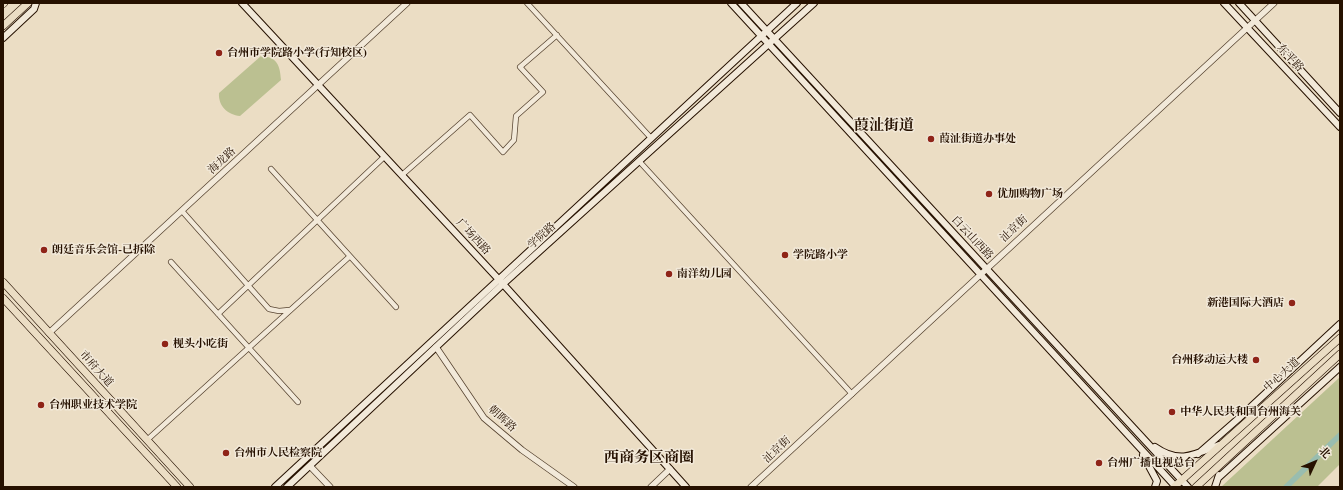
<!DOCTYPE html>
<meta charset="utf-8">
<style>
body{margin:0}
#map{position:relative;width:1343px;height:490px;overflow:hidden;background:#ebddc4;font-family:"Old Standard TT","Noto Serif SC",serif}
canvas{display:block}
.frame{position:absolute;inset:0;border:4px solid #261100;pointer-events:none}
.north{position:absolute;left:1295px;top:442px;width:40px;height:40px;-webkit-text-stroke:3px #f2e9d9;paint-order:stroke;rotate:46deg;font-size:11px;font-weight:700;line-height:16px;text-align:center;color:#261100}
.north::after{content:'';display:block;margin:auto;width:14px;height:18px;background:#261100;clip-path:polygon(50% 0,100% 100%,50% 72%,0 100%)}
</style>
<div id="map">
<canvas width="1343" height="490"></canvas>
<div class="frame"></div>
<div class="north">北</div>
</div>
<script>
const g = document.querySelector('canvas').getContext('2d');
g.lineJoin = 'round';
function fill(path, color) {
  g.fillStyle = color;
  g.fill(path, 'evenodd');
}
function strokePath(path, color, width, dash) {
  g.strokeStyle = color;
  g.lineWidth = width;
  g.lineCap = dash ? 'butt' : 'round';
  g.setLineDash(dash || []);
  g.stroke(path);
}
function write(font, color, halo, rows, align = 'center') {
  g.font = font + ' "Old Standard TT","Noto Serif SC",serif';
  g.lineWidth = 3;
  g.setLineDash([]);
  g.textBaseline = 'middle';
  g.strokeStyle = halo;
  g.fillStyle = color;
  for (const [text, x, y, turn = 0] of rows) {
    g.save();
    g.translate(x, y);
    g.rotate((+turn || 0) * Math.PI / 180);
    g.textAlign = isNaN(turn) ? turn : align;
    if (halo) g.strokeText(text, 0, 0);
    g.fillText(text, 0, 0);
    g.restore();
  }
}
const green = new Path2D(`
 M261,56C277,57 280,65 281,80L240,116C228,115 218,106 219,93Z
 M1340,377V464L1317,487H1221Z`);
const canal = new Path2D(`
 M1286,487L1340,435`);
const minor = new Path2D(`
 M527,3L651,138
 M639,161L852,394
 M271,169L396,307
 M402,175L470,115L503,152L514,140L516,116L543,92L520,67L557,35
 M182,211L269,309L279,311L289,310
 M171,262L298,402
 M218,314L384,157
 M147,440L349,257`);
const tertiary = new Path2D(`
 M49,333L407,3
 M436,347L484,418L522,450L574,487
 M310,466L330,487
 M651,487L670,469
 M751,487L1274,3`);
const secondary = new Path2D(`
 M242,3L503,284L686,487
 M731,3L1176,487
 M741,3L1188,487
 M1224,3L1340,127
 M1239,3L1340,113
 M3,38L34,9L36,3
 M1155,447C1179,464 1194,455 1219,445
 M1198,454L1238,419L1340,324
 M1143,455L1157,481L1155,487
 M1218,478L1340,367
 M275,487L797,3
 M287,487L503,284L814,3
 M1215,487L1219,475`);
const primary = new Path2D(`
 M3,4L4,3
 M3,26L28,3
 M3,282L190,487
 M3,298L177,487
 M1174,487L1340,338
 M1196,487L1340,354`);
const markers = [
 [219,53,4,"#8f2418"],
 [931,139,4,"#8f2418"],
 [989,194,4,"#8f2418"],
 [44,250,4,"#8f2418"],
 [785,255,4,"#8f2418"],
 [669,274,4,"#8f2418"],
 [1292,303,4,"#8f2418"],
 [165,344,4,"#8f2418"],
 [1256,360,4,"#8f2418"],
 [41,405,4,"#8f2418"],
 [1172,412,4,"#8f2418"],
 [226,453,4,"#8f2418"],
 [1099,463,4,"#8f2418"]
];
const poiNames = [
 ["台州市学院路小学(行知校区)",227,53],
 ["葭沚街道办事处",939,139],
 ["优加购物广场",997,194],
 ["朗廷音乐会馆-已拆除",52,250],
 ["学院路小学",793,255],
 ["南洋幼儿园",677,274],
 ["新港国际大酒店",1284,303,"right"],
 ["枧头小吃街",173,344],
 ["台州移动运大楼",1248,360,"right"],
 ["台州职业技术学院",49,405],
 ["中华人民共和国台州海关",1180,412],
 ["台州市人民检察院",234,453],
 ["台州广播电视总台",1107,463]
];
const streetNames = [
 ["东平路",1290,58,47],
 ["海龙路",222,161,-43],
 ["沚京街",1014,229,-43],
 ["学院路",542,236,-42],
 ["广场西路",473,237,47],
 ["白云山西路",972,238,47],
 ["市府大道",96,369,48],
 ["中心大道",1282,375,-42],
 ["朝晖路",502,419,42],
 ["沚京街",777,450,-43]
];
const districtNames = [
 ["葭沚街道",884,126],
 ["西商务区商圈",649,458]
];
fill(green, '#bbc091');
strokePath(canal, '#99bdaf', 5.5);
strokePath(minor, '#574431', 6);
strokePath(tertiary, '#574431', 7);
strokePath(secondary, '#261100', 8);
strokePath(primary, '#261100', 8);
strokePath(minor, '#f2e9d9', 4.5);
strokePath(tertiary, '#f2e9d9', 5.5);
strokePath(secondary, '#f2e9d9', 6);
strokePath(primary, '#ebddc4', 7);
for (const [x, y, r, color] of markers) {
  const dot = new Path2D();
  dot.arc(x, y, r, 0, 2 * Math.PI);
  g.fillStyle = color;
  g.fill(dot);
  strokePath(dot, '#f2e9d9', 1.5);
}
write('bold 11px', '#261100', '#f2e9d9', poiNames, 'left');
write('11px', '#261100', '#f2e9d9', streetNames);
write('bold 15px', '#261100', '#f2e9d9', districtNames);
</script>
